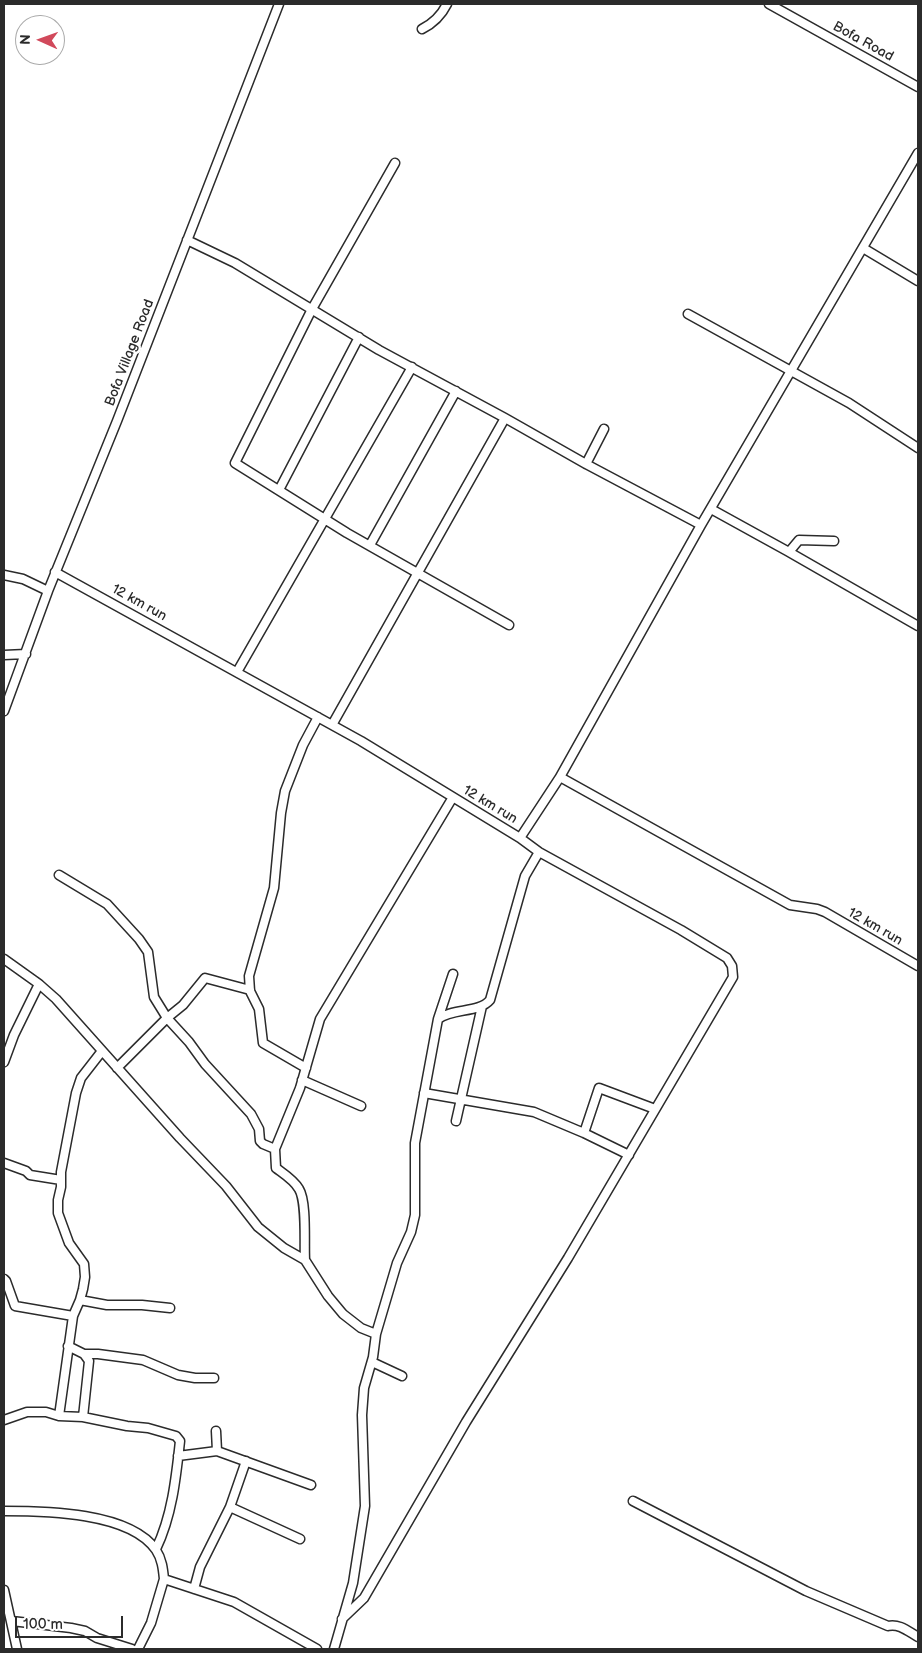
<!DOCTYPE html>
<style>
body{margin:0}
#map{position:relative;width:922px;height:1653px;overflow:hidden;background:#fff;font-family:"Balsamiq Sans",sans-serif}
canvas{display:block}
.frame{position:absolute;inset:0;border:5px solid #2b2b2b;pointer-events:none}
.north{position:absolute;left:15px;top:15px;width:50px;height:50px;box-sizing:border-box;background:#fff;border:1px solid #aaa;border-radius:50%;rotate:272deg;font-size:14px;font-weight:700;line-height:20px;text-align:center;color:#2b2b2b}
.north::after{content:'';display:block;margin:auto;width:18px;height:22px;background:#d1495b;clip-path:polygon(50% 0,100% 100%,50% 72%,0 100%)}
.scale{position:absolute;left:15px;top:1616px;width:108px;height:22px;box-sizing:border-box;border:2px solid #2b2b2b;border-top:0;padding-left:6px;font-size:15px;line-height:18px;white-space:nowrap;color:#2b2b2b;-webkit-text-stroke:4px #fff;paint-order:stroke}
</style>
<div id="map">
<canvas width="922" height="1653"></canvas>
<div class="frame"></div>
<div class="north">N</div>
<div class="scale">100 m</div>
</div>
<script>
const g = document.querySelector('canvas').getContext('2d');
g.lineJoin = 'round';
function strokePath(path, color, width, dash) {
  g.strokeStyle = color;
  g.lineWidth = width;
  g.lineCap = dash ? 'butt' : 'round';
  g.setLineDash(dash || []);
  g.stroke(path);
}
function write(font, color, halo, rows, align = 'center') {
  g.font = font + ' "Balsamiq Sans",sans-serif';
  g.lineWidth = 5;
  g.setLineDash([]);
  g.textBaseline = 'middle';
  g.strokeStyle = halo;
  g.fillStyle = color;
  for (const [text, x, y, turn = 0] of rows) {
    g.save();
    g.translate(x, y);
    g.rotate((+turn || 0) * Math.PI / 180);
    g.textAlign = isNaN(turn) ? turn : align;
    if (halo) g.strokeText(text, 0, 0);
    g.fillText(text, 0, 0);
    g.restore();
  }
}
const street = new Path2D(`
 M769,4L918,87
 M422,29C434,23 441,16 447,4
 M395,163L312,309L235,463L347,533L509,625
 M187,240L235,263L379,350L505,418L586,464L701,525
 M863,248L918,281
 M688,314L849,403L918,448
 M586,464L604,429
 M279,490L359,337
 M711,509L789,552L799,540L834,541
 M370,545L456,391
 M789,552L918,626
 M55,572L361,741L520,838L560,777L790,905L817,909L825,912L918,966
 M4,575L23,579L48,591
 M4,655L26,654
 M237,672L412,367
 M4,711L48,591L117,421L279,4
 M332,725L505,418
 M560,777L701,525L918,153
 M59,875L107,904L139,939L148,952L154,997L167,1018L189,1042L205,1064L251,1114L259,1129L260,1141L263,1144L275,1149
 M4,959L39,984L56,999L180,1138L226,1186L258,1227L284,1248L305,1260L328,1296L343,1314L361,1328L376,1334L373,1357L364,1388L362,1415L365,1506L353,1583L334,1649
 M438,1019L453,974
 M4,1062L14,1035L39,984
 M117,1068L167,1018L183,1005L205,978L250,990
 M306,1068L263,1043L259,1009L250,991L249,976L274,888L281,813L285,791L303,745L318,717
 M302,1080L361,1106
 M424,1093L534,1112L584,1133L629,1155
 M456,1121L482,1006
 M584,1133L599,1088L655,1109
 M4,1163L26,1171L30,1175L61,1180
 M305,1260C304,1243 307,1202 299,1189C294,1180 284,1174 276,1168L275,1149L300,1088L320,1019L453,797
 M4,1279L6,1281L15,1306L73,1316
 M80,1300L83,1289L85,1277L84,1264L69,1243L58,1213V1200L61,1187V1172L76,1093L81,1078L102,1051
 M376,1334L397,1263L411,1232L415,1215V1143L438,1019C453,1008 479,1013 490,1000L525,876L539,852
 M68,1346L84,1354L89,1361L83,1417
 M84,1354H98L143,1360L178,1375L195,1378H214
 M372,1362L402,1376
 M59,1416L73,1316L80,1300L107,1305H142L170,1308
 M4,1420L27,1412H46L59,1416L83,1417L127,1426L148,1428L176,1436L180,1441C176,1478 172,1516 156,1549
 M216,1431L217,1451
 M178,1456L217,1451L311,1485
 M633,1501L806,1591L888,1626C899,1623 909,1632 918,1637
 M230,1507L300,1539
 M4,1511C45,1511 130,1512 156,1550C162,1559 163,1569 164,1579L234,1602L317,1649
 M194,1589L200,1567L230,1507L246,1461
 M4,1590L17,1649
 M342,1619L364,1598L466,1422L568,1258L733,977L732,966L727,958L681,930L539,852L520,838
 M12,1621L71,1628L85,1631L97,1638L132,1649
 M138,1649L151,1623L164,1579`);
const streetNames = [
 ["Bofa Road",863,42,29],
 ["Bofa Village Road",130,353,-69],
 ["12 km run",139,603,29],
 ["12 km run",490,805,31],
 ["12 km run",875,927,30]
];
strokePath(street, '#2b2b2b', 11);
strokePath(street, '#fff', 8);
write('14px', '#2b2b2b', '#fff', streetNames);
</script>
